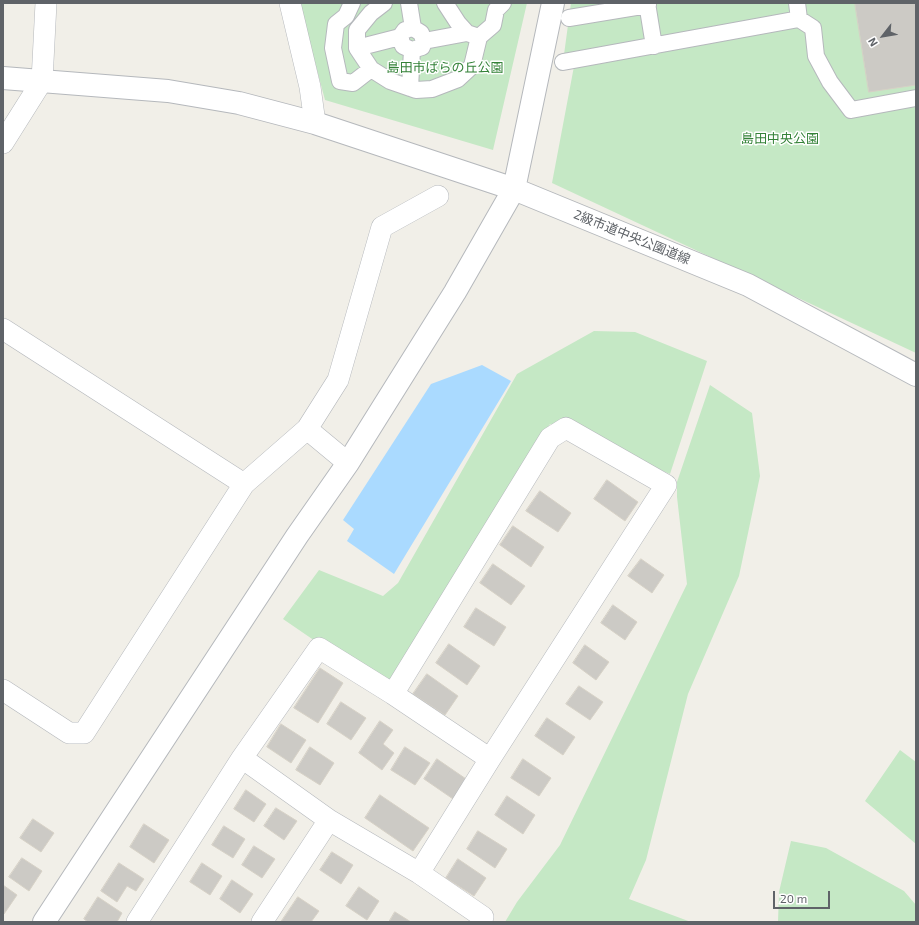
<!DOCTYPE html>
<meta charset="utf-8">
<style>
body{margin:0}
#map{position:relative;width:919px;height:925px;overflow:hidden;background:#f1efe8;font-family:"Exo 2",sans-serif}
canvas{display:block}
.frame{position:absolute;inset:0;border:4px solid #5f6368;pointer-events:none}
.north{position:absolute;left:863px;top:16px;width:40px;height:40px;-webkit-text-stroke:3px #fff;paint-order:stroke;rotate:239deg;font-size:11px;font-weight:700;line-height:16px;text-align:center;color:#5f6368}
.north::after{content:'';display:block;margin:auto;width:14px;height:18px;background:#5f6368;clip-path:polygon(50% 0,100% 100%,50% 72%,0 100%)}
.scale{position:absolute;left:773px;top:891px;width:57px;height:18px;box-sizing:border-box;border:2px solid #5f6368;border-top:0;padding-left:5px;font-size:12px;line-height:14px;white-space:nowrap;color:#5f6368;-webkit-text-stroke:3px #fff;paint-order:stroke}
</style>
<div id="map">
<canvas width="919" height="925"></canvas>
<div class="frame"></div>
<div class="north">N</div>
<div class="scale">20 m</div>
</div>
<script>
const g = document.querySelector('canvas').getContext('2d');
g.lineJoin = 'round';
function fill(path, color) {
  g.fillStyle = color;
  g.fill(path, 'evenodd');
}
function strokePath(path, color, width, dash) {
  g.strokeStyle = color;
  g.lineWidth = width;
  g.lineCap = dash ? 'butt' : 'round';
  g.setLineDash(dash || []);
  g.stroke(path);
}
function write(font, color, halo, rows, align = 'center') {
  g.font = font + ' "Exo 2","Noto Sans JP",sans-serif';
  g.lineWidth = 3;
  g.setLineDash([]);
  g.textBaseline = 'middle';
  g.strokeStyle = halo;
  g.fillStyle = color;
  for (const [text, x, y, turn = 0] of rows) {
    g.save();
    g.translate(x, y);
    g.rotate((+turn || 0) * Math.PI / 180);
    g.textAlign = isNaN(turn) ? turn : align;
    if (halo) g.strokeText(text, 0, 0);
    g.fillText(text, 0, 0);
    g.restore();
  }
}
const green = new Path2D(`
 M299,3H527L493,150L325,100Z
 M571,3H916V353L552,183L575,61L563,62Z
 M594,331L635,332L707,361L670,474L550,424L388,691L283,619L319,570L383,596L398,583L517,374Z
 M710,385L752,413L760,476L739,576L688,694L646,860L629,899L691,922H505L517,902L560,845L687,584L677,497V482Z
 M900,750L916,762V844L865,801Z
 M791,841L826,848L904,891L916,905V922H778L779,892Z`);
const water = new Path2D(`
 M482,365L511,381L394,574L347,541L354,529L343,520L431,384Z`);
const building = new Path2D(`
 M855,3H916V85L869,92Z
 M607,480L638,502L625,521L594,499Z
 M540,491L571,513L558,532L526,511Z
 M513,526L544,547L531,567L500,545Z
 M641,559L664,575L652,593L628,576Z
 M493,564L525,586L511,605L480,583Z
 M613,605L637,622L625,640L601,623Z
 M476,608L506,627L494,646L464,627Z
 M449,644L480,666L467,685L436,663Z
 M585,645L609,662L596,680L573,663Z
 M320,668L343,683L318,723L294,708Z
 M427,674L458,696L445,715L413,694Z
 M579,686L603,702L590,720L566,704Z
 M341,702L366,718L351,740L327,724Z
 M547,718L575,737L563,755L535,736Z
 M380,721L393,730L383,744L394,753L382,770L359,753Z
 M281,724L306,740L291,763L267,747Z
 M310,747L334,763L320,785L296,770Z
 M405,747L430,763L415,785L391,770Z
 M437,759L469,781L456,801L424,779Z
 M523,759L551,778L539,796L511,778Z
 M246,790L266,804L254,822L234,809Z
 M380,795L429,828L413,851L365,818Z
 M507,796L535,815L523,834L495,815Z
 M276,808L297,821L284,840L264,826Z
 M33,819L54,833L41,852L20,838Z
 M144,824L169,840L154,863L130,847Z
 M224,826L245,839L233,858L212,845Z
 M478,831L507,849L495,868L467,849Z
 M254,846L275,859L262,878L242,865Z
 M332,852L353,865L341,884L320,870Z
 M22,858L42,871L29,891L9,877Z
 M458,859L486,878L474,896L446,878Z
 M119,863L144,879L136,891L127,886L117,902L101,891Z
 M202,863L222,876L210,895L190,882Z
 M232,880L253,894L240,913L220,899Z
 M3,885L17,895L4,914L3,913Z
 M359,887L379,901L367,920L346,906Z
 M98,897L122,913L117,922H88L84,919Z
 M298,897L319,911L311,922H281Z
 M395,912L411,922H389Z`);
const pedestrian = new Path2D(`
 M352,3L346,16L336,24L333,48L340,81L353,83L371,69
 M384,3L371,13L357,30V48L371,69L390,81L416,90L432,89L458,79L472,66L479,37L493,25L496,10L503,3
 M409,3L413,28
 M445,3L458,23L467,33L479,37
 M647,3L654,46
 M797,3L799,19L813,28L816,56L830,82L851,110L916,98
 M569,18L648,5
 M424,41L467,33
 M357,48L400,37
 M563,62L799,19
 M410,88L412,50L403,46L400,37L405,30L413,28L421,33L424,41L422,47L412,50`);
const minor = new Path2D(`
 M290,3L310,87L315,123
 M3,143L42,81L46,3
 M3,329L244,484
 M307,429L348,463
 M3,690L69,733H84L244,484L307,429L338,380L382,227L438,196
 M393,694L550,438L566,428L666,485L490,759L419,873
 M242,758L329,820L419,873L483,917
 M137,922L242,758L319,648L393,694L490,759
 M262,922L329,820`);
const tertiary = new Path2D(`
 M553,3L514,189L748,285L916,375
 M3,78L168,91L239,103L315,123L514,189L455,292L348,463L297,536L44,922`);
const parkNames = [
 ["島田市ばらの丘公園",445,68],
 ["島田中央公園",780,139]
];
const streetNames = [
 ["2級市道中央公園道線",632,237,22]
];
fill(green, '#c5e8c5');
fill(water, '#aadaff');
fill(building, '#cccac5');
strokePath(building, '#d6d1c6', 1);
strokePath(pedestrian, '#b5b8bc', 18);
strokePath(minor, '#b5b8bc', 22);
strokePath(tertiary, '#b5b8bc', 24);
strokePath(pedestrian, '#fff', 16);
strokePath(minor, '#fff', 21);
strokePath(tertiary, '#fff', 22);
write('13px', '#348238', '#fff', parkNames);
write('13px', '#5f6368', '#fff', streetNames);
</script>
